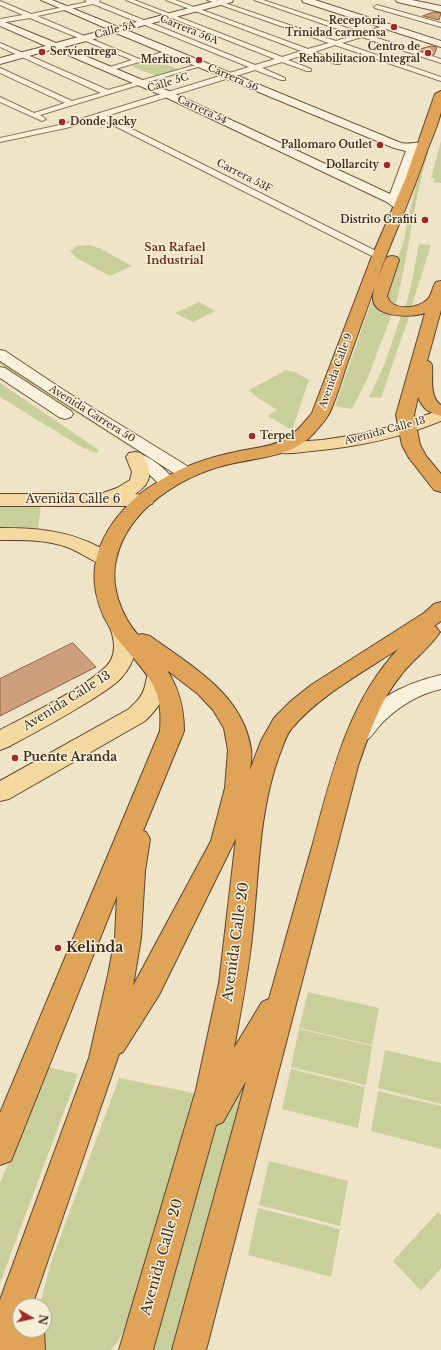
<!DOCTYPE html>
<style>
body{margin:0}
#map{position:relative;width:441px;height:1350px;overflow:hidden;background:#f0e4c8;font-family:"Libre Baskerville",serif}
canvas{display:block}
.north{position:absolute;left:12px;top:1298px;width:40px;height:40px;box-sizing:border-box;background:#f7eed8;border:1px solid #ada18e;border-radius:50%;rotate:99deg;font-size:11px;font-weight:700;line-height:16px;text-align:center;color:#3d2e20}
.north::after{content:'';display:block;margin:auto;width:14px;height:18px;background:#9e2a2b;clip-path:polygon(50% 0,100% 100%,50% 72%,0 100%)}
</style>
<div id="map">
<canvas width="441" height="1350"></canvas>
<div class="north">N</div>
</div>
<script>
const g = document.querySelector('canvas').getContext('2d');
g.lineJoin = 'round';
function fill(path, color) {
  g.fillStyle = color;
  g.fill(path, 'evenodd');
}
function strokePath(path, color, width, dash) {
  g.strokeStyle = color;
  g.lineWidth = width;
  g.lineCap = dash ? 'butt' : 'round';
  g.setLineDash(dash || []);
  g.stroke(path);
}
function write(font, color, halo, rows, align = 'center') {
  g.font = font + ' "Libre Baskerville",serif';
  g.lineWidth = 3;
  g.setLineDash([]);
  g.textBaseline = 'middle';
  g.strokeStyle = halo;
  g.fillStyle = color;
  for (const [text, x, y, turn = 0] of rows) {
    g.save();
    g.translate(x, y);
    g.rotate((+turn || 0) * Math.PI / 180);
    g.textAlign = isNaN(turn) ? turn : align;
    if (halo) g.strokeText(text, 0, 0);
    g.fillText(text, 0, 0);
    g.restore();
  }
}
const green = new Path2D(`
 M153,59L178,69L156,76L131,66Z
 M441,141V183L434,182V178H431Z
 M429,149C413,201 409,256 395,308L385,296L403,243L419,170Z
 M419,244L431,245L411,308H405L411,286Z
 M88,245L99,248L132,266L110,276L75,257L70,251L77,246Z
 M372,300L377,305L392,314L366,382L352,409L335,406Z
 M199,302L216,311L193,322L175,313Z
 M401,316L409,317L381,398L369,397L385,363Z
 M0,357L162,462L158,465L0,364Z
 M286,370L295,372L309,380L292,430L267,416L277,410L258,398L249,390Z
 M0,383L99,450L97,453L83,448L0,397Z
 M0,504L41,505L38,530L0,529Z
 M308,992L379,1008L372,1045L299,1028Z
 M299,1029L372,1046L366,1085L291,1067Z
 M385,1050L441,1063V1104L378,1088Z
 M252,1058L174,1350H146L205,1137Z
 M48,1067L78,1074L0,1283V1183Z
 M291,1069L365,1087L358,1128L282,1109Z
 M119,1078L194,1093L131,1315L118,1341L111,1350H39L44,1330V1306H40V1305L51,1262Z
 M378,1091L441,1106V1149L371,1131Z
 M269,1161L348,1181L340,1226L259,1205Z
 M258,1208L340,1229L331,1277L248,1255Z
 M438,1212L441,1215V1268L421,1291L393,1261Z`);
const building = new Path2D(`
 M434,12L441,13L439,20L423,16Z
 M432,46L437,47L434,55L417,50Z
 M73,643L96,667L0,716V679Z`);
const street = new Path2D(`
 M85,0H100L99,2L255,65L275,59L126,0H134L282,57L301,51L166,0H175L308,49L329,43L207,0H216L336,41L355,35L254,0H263L362,33L387,25L390,27L389,28L368,35L441,59V63L362,37L342,43L441,77V81L335,45L314,52L340,62V64H336L307,54L288,60L311,69V71H307L282,62L262,68L285,78V80H281L255,70L106,116L382,254L384,256L382,258H376L99,118L66,128L0,142V138L64,124L249,67L93,4L37,16L139,59L170,50L173,52L109,71L106,69L107,68L132,60L30,18L0,23V19L23,15L0,5V1L31,14L87,2Z
 M377,5L441,23V27L375,8L374,7Z
 M0,43L108,90L199,64L204,65L40,115L46,119L42,121L0,102V97L34,113L65,103L0,73V68L72,101L101,93L0,47Z`);
const secondary = new Path2D(`
 M41,0H52L118,27L219,0H233L232,2L126,30L401,143C410,145 418,141 427,143L429,145L427,147L418,149L400,200L406,206L404,209H396L387,202L163,96L54,49L0,64V58L46,46L0,26V20L56,43L108,29ZM116,33L394,148L406,151L390,194L171,92L64,47Z
 M302,0H315L441,41V47L303,2Z
 M396,0H412L441,6V12L397,2Z
 M0,350L5,351L62,389L192,469L194,473L192,477L186,478L180,477L52,395L0,361Z
 M0,367L5,368L71,411L73,414L71,417L65,419L59,417L0,378Z
 M137,453C152,457 168,471 176,483L174,487L168,488L162,487L150,475L131,461L129,458L131,455Z
 M441,675V689C419,694 401,705 385,720C379,725 374,734 368,739C364,742 358,740 354,739L351,733C369,700 406,683 441,675Z`);
const primary = new Path2D(`
 M441,410V421C400,438 356,447 312,451C300,452 286,455 275,452L272,448L275,444L281,443L322,440L362,434L396,425Z
 M135,452L141,453C153,470 153,483 135,494L152,496L154,500L152,504L145,506H0V494H100L117,488L130,480L132,472L126,457L129,453Z
 M0,528C35,528 67,530 99,547C105,550 112,553 116,559L113,563C99,567 88,557 76,551C52,539 26,540 0,540Z
 M122,623L129,625C141,643 135,663 121,678C113,687 101,693 91,700C64,717 36,732 8,747L0,750V730C23,718 101,680 111,660C116,650 114,640 111,630L115,625Z
 M158,665L166,668C176,685 158,709 145,721L9,799L0,801V781L129,709C136,702 143,696 145,686C147,679 147,674 150,668Z`);
const highway = new Path2D(`
 M441,91C441,97 441,105 441,112C438,125 432,138 427,151C415,187 400,221 386,256C373,290 361,326 348,361C342,378 337,397 329,414C325,421 319,427 314,433C293,457 259,457 230,464C182,475 127,509 116,560C110,586 121,615 138,635L142,634L150,636C191,666 243,694 251,749C252,755 251,763 250,770L261,741L274,718L291,701L311,685L424,613L434,604L441,602V621L434,626L436,627L440,632C430,648 412,660 401,675C379,702 369,734 358,766L206,1350H172L246,1081L223,1122L216,1125L153,1350H119L196,1090L219,983L236,838L159,995L123,1052L119,1054L32,1306H20V1330H44L45,1350H0V1300L89,1058L108,975L115,938L117,896L11,1161L0,1165V1113L160,731C161,716 161,701 154,687C146,670 131,656 119,641C96,612 86,574 103,540C114,517 134,496 156,483C182,466 209,457 240,451C254,448 271,447 284,440C295,434 304,423 312,413L372,256L405,180L435,94ZM398,649C347,704 331,777 312,847C297,898 283,949 269,999L262,1002L234,1048C241,1011 248,975 252,937C259,877 258,814 279,756C283,747 285,736 292,728C320,695 362,673 398,649ZM167,670L198,694L213,710L224,728L228,750L225,788L211,841L133,986L141,938L145,871L150,839L146,832L143,831L184,731C184,708 179,689 167,670Z
 M392,256L397,257L399,260L387,296C392,312 418,309 428,299C432,295 432,287 436,282L441,281V310L427,361L430,362L432,365C433,378 429,397 441,405V416C429,413 423,409 418,397L414,415L420,445L426,456L441,474V492L434,490L409,458L402,445L396,415L425,313C411,318 371,318 373,296C373,286 382,270 385,260L387,257Z`);
const markers = [
 [394,27,4,"#9e2a2b"],
 [42,52,4,"#9e2a2b"],
 [428,53,4,"#9e2a2b"],
 [199,60,4,"#9e2a2b"],
 [62,122,4,"#9e2a2b"],
 [380,145,4,"#9e2a2b"],
 [387,165,4,"#9e2a2b"],
 [425,220,4,"#9e2a2b"],
 [252,436,4,"#9e2a2b"],
 [15,758,4,"#9e2a2b"],
 [58,948,4,"#9e2a2b"]
];
const farPoinames = [
 ["Receptoria",386,21],
 ["Trinidad carmensa",386,33],
 ["Centro de",420,47],
 ["Rehabilitacion Integral",420,59],
 ["Servientrega",50,52,"left"],
 ["Merktoca",191,60],
 ["Donde Jacky",70,122,"left"],
 ["Pallomaro Outlet",372,145],
 ["Dollarcity",379,165],
 ["Distrito Grafiti",417,220],
 ["Terpel",260,436,"left"]
];
const farStreetnames = [
 ["Calle 5A",115,30,-15],
 ["Carrera 56A",189,30,22],
 ["Carrera 56",233,78,23],
 ["Calle 5C",168,83,-17],
 ["Carrera 54",202,110,25],
 ["Carrera 53F",244,176,27],
 ["Avenida Calle 9",336,371,-70],
 ["Avenida Carrera 50",92,414,32],
 ["Avenida Calle 13",385,431,-15]
];
const farNeighbourhoodnames = [
 ["San Rafael",175,248],
 ["Industrial",175,261]
];
const streetNames = [
 ["Avenida Calle 6",73,500],
 ["Avenida Calle 13",67,701,-32]
];
const poiNames = [
 ["Puente Aranda",23,758]
];
const nearStreetnames = [
 ["Avenida Calle 20",236,942,-82],
 ["Avenida Calle 20",162,1257,-74]
];
const nearPoinames = [
 ["Kelinda",66,948]
];
fill(green, '#c9cf9b');
fill(building, '#cf9f7d');
strokePath(building, '#8d5f41', 1);
strokePath(street, '#8d765c', 2);
strokePath(secondary, '#6f573f', 2);
strokePath(primary, '#5b4430', 2);
strokePath(highway, '#5b4430', 2);
fill(street, '#faf1dc');
fill(secondary, '#faf1dc');
fill(primary, '#f3d9a0');
fill(highway, '#e0a458');
for (const [x, y, r, color] of markers) {
  const dot = new Path2D();
  dot.arc(x, y, r, 0, 2 * Math.PI);
  g.fillStyle = color;
  g.fill(dot);
  strokePath(dot, '#f7eed8', 1.5);
}
write('bold 10px', '#3d2e20', '#f7eed8', farPoinames, 'right');
write('10px', '#3d2e20', '#f7eed8', farStreetnames);
write('bold 11px', '#6b2e1e', '#f7eed8', farNeighbourhoodnames);
write('12px', '#3d2e20', '#f7eed8', streetNames);
write('bold 12px', '#3d2e20', '#f7eed8', poiNames, 'left');
write('14px', '#3d2e20', '#f7eed8', nearStreetnames);
write('bold 14px', '#3d2e20', '#f7eed8', nearPoinames, 'left');
</script>
